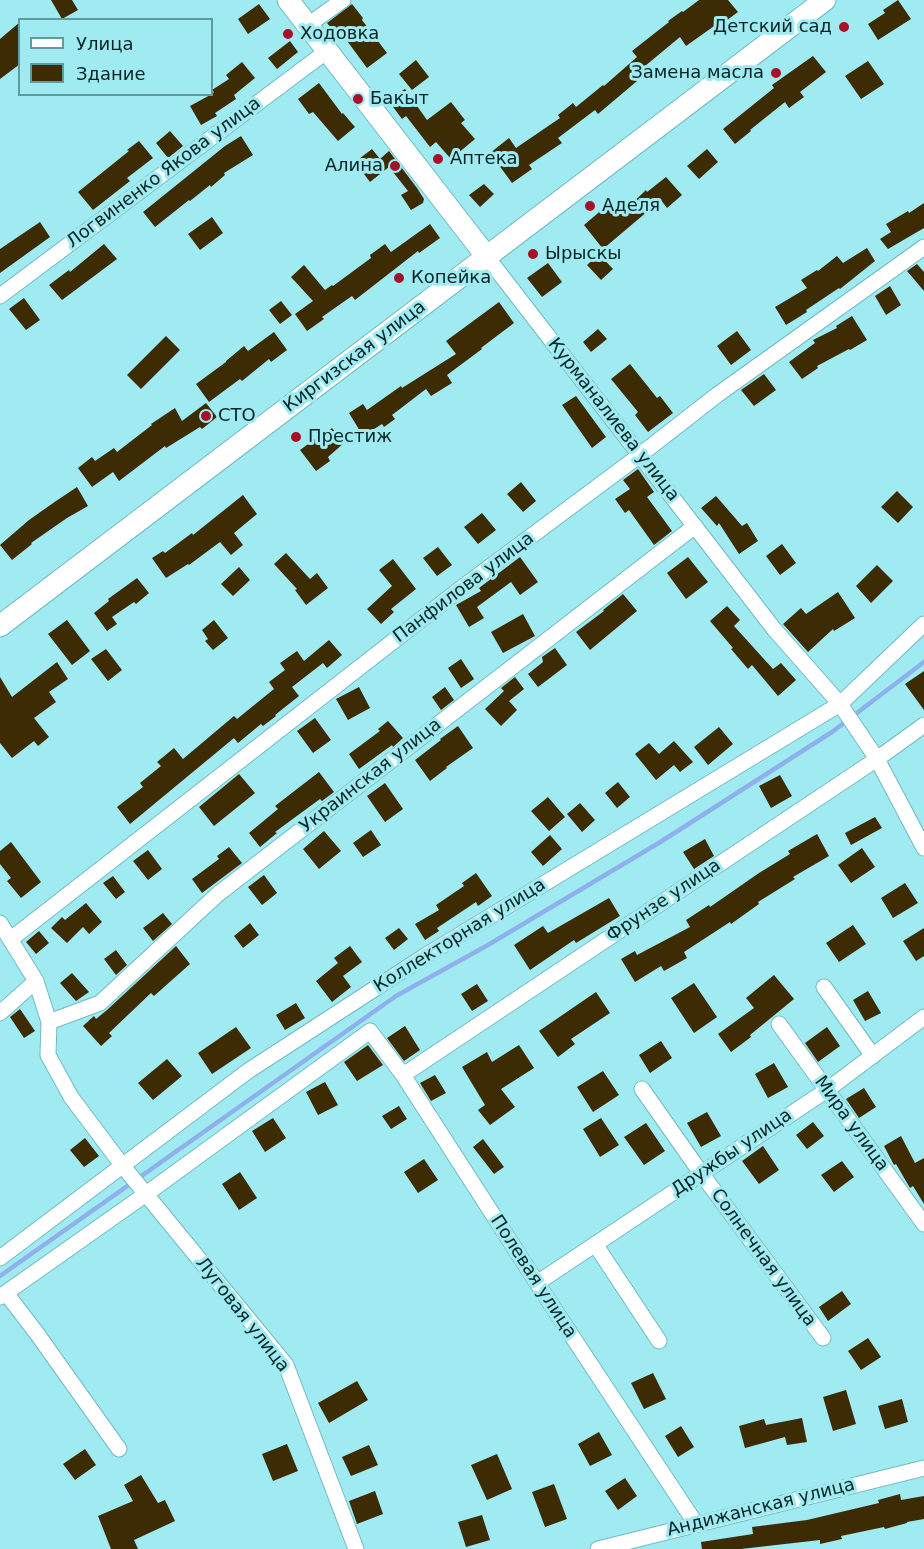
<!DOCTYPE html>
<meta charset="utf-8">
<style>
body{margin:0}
#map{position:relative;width:924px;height:1549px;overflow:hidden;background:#a0ebf1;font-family:"DejaVu Sans",sans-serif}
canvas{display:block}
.legend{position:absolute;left:18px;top:18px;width:195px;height:78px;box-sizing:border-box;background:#a0ebf1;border:2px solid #619b9f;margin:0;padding:8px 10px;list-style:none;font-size:18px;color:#032325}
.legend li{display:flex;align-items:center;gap:12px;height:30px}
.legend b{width:30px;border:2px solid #619b9f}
</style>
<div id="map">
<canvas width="924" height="1549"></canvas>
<ul class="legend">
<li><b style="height:8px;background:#fff"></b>Улица</li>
<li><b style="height:16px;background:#3d2b03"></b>Здание</li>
</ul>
</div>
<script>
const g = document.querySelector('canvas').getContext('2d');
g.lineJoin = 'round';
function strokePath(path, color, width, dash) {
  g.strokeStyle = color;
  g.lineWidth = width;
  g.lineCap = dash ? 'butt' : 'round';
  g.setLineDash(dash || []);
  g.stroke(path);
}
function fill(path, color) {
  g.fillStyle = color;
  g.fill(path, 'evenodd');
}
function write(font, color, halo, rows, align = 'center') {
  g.font = font + ' "DejaVu Sans",sans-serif';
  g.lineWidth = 6;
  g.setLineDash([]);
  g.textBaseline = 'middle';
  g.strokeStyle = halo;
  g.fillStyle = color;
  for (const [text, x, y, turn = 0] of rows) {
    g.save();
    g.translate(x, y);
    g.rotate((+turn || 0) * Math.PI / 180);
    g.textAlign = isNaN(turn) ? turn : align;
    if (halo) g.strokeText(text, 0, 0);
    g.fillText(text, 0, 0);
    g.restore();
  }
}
const stream = new Path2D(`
 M0,1276L396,996L488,945L662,841L832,732L924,662`);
const building = new Path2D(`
 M51,0H72L78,10L62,19Z
 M699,0H728L738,12L719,26L717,24L686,46L680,37L639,71L643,76L598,114L595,110L558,138L562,143L529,165L532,169L512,183L490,153L509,138L516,148L560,118L558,115L573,103L576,107L603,85L604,86L637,57L632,51L669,22L668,21L682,11L683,12Z
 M898,0L911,19L878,40L868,24L885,13L883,10Z
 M259,4L270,19L248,34L238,19Z
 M352,4L363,18L362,20L387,53L367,68L342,34L338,37L327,23Z
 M20,22V64L0,79V39Z
 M290,41L298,52L277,69L268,58Z
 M813,56L826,72L800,92L804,97L789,108L785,102L750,130L751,131L735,144L723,129L774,88L772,85Z
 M416,60L429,77L412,90L399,74Z
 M868,61L884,84L861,99L845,76Z
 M242,62L255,78L234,95L236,99L215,113L217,116L201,125L190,106L212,94L214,92L212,90L229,79L226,75Z
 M319,83L342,114L343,113L355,127L338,141L313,112L309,114L298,99Z
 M405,89L427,120L451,102L465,120L461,123L475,139L451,159L436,142L430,147L406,116L402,119L388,100Z
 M170,131L183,146L168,158L156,143Z
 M241,136L253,155L224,173L225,175L211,187L210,185L190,201L189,200L155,227L143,212L225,146Z
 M139,141L153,158L127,178L130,181L93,210L78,192L129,151L127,150Z
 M372,149L380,159L389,151L417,188L424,199L423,203L411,210L401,195L408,191L389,167L370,182L355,162Z
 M707,149L718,162L699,179L687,166Z
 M666,177L682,195L667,208L661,200L603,249L584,225L611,202L621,214L646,190L647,192Z
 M484,184L494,194L480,207L469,195Z
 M924,203V228L888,249L880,239L891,232L886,224L908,211L909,213Z
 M212,217L223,233L200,250L188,234Z
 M40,222L50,237L0,273V249Z
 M430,224L440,238L419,253L418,251L355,300L352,296L322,317L324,319L307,331L295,314L313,301L291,277L304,265L325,290L332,285L333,286L371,258L370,255L385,244L391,252Z
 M104,244L117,259L62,300L49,285L69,270L70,272Z
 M867,248L875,261L840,289L839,288L806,310L807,312L786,325L775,307L807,288L801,280L817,270L818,271L837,256L843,263Z
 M599,254L613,269L601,280L587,265Z
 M548,263L562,282L542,297L527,278Z
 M917,264L924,272V291L907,271Z
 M890,286L901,305L886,315L875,296Z
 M24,298L40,320L26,330L9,309Z
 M281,301L292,315L280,324L269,310Z
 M499,302L514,323L481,348L482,349L447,375L452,383L431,396L426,389L392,415L395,419L384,427L382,424L363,436L349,413L363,404L367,410L401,386L402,388L456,354L446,341Z
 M852,316L867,340L850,350L849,349L817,366L818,368L802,379L789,362L815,343L813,340L837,328L836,326Z
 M598,329L607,339L591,352L583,342Z
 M737,331L751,350L731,365L717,346Z
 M274,332L287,350L271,362L269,359L242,381L240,379L209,402L196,384L226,362V361L244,346L248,351Z
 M166,336L180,350L141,389L127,375Z
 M630,364L657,398L660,396L673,413L648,432L635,415L638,412L611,379Z
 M764,374L776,390L754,406L741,390Z
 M576,396L606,437L592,448L562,405Z
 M206,403L217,417L202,429L200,427L166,448L165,446L119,481L113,472L92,487L78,468L92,457L95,461L114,448L117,452L152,425L151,424L175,408L182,421Z
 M332,428L344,443L328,457L330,461L316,471L300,450L315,439L316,441Z
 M638,469L654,492L647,497L672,531L654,545L629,510L625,513L615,499L630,489L623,480Z
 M521,482L536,501L523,512L507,494Z
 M77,487L88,506L67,518L31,543L32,544L12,560L0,545L29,520L56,501Z
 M897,491L913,507L898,523L881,507Z
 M243,495L257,514L234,533L243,545L231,555L220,542L189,565L188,564L166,578L152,558L163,551L165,553L192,533L193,535Z
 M716,496L742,526L747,523L758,541L739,554L719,523L717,526L701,508Z
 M482,513L496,530L478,544L464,527Z
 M782,544L796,563L780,575L766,556Z
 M438,547L452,565L437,576L423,558Z
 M286,553L310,579L317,573L328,588L306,605L295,590L297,589L274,564Z
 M520,557L538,582L520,595L511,582L477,607L484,618L469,627L456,605L481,591L479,588Z
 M688,557L708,582L686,599L667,573Z
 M393,559L416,589L391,609L394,612L381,624L367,609L392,586L379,570Z
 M877,565L893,581L871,603L856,586Z
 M239,567L250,580L233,596L221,584Z
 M137,578L149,593L136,604L134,602L112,617L117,624L107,631L94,613L109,601L108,599Z
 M838,592L855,618L834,631L833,629L808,652L783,624L801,608L806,614Z
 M623,594L637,611L590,650L576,632L604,611L603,610Z
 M727,606L740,620L734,626L773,669L781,663L796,680L778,696L752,665L748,669L731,649L733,648L710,621Z
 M523,614L535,636L503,653L491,632Z
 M67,620L90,651L72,665L48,634Z
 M214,620L228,638L213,650L205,641L208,639L202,630Z
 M329,640L342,655L327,668L323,663L292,687L299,696L275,715L276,716L263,726L261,724L238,743L234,738L130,824L117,807L143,787L140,783L161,766L157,762L174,748L183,759L234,716L237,719L274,689L269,682L285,670L280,663L297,651L304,661Z
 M555,648L567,665L538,687L528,674L543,662L542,657Z
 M106,649L122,670L108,681L91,659Z
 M461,659L474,679L461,688L448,668Z
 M57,662L68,679L49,692L56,702L34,718L49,737L38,746L34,741L12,758L0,743V677L12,697Z
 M924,671V710L905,684Z
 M515,677L524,689L509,701L517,710L501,726L485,709L504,691L501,688Z
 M359,687L370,708L348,720L336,699Z
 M445,687L454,700L441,710L432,697Z
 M315,718L331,740L313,753L297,731Z
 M388,721L403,738L393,747L392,745L359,769L349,754L380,731L378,729Z
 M458,726L473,748L446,767L447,768L430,781L415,760L441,740L440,739Z
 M719,727L733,744L708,765L694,747Z
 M674,741L693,762L680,772L674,765L656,780L635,754L649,743L659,754Z
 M319,772L334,792L322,801L320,799L275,832L277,833L260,847L249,833L278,809L275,806Z
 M239,774L255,793L214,826L199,807Z
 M780,775L792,796L771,808L759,786Z
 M618,782L630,797L617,808L605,793Z
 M385,783L403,809L385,822L367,796Z
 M548,797L565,817L549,831L531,811Z
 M580,803L595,820L582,832L567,814Z
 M875,817L882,828L851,845L845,833Z
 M371,830L381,845L363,857L353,843Z
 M324,831L341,851L319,869L303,849Z
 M817,834L829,856L793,877L795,879L758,902L759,904L731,924L730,922L684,952L687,958L664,971L661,966L635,982L621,959L635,951L637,955L690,927L686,920L709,905L710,907L759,873L790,854L788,851Z
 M550,835L562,849L543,866L531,852Z
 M705,839L714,856L694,869L683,852Z
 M11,842L41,882L21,898L7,881L11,878L0,864V851Z
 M229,847L242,863L202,893L192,879L219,859L217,856Z
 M862,848L875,867L851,883L838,865Z
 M148,850L162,869L148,880L133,861Z
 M476,873L492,896L478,906L476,902L437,928L439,931L425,940L415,924L439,910L436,905L464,886L462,883Z
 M264,875L277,893L262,905L248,887Z
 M113,876L125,892L116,899L103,883Z
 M905,883L918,903L893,918L881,898Z
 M609,898L620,916L576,943L574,940L530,970L514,945L543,926L548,933Z
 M86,903L102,922L89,934L83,927L67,943L51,928L62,917L65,920Z
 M163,913L172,924L153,941L143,928Z
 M250,923L259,935L243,948L234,936Z
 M853,925L866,944L839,962L826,943Z
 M399,928L408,939L394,950L385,938Z
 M924,928V956L916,961L903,941Z
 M39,931L49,943L36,954L26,942Z
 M176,946L190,964L154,996L151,993L109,1033L112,1036L101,1046L83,1026L94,1016L96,1019L107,1010Z
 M350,946L362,962L343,976L351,987L332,1002L316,981L338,963L334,958Z
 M116,950L127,965L116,975L104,959Z
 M72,973L89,992L76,1001L60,983Z
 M774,975L794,999L750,1035L751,1037L731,1052L718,1034L754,1008L746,998Z
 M694,983L717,1017L694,1033L671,998Z
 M477,984L488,1001L472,1011L461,994Z
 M868,991L881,1013L865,1021L853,1000Z
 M596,992L610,1013L571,1039L575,1044L558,1057L539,1031Z
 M296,1003L305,1018L285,1030L276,1015Z
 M20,1009L35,1031L24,1038L10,1017Z
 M405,1026L420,1050L404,1061L387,1038Z
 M236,1027L251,1048L212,1074L198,1053Z
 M827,1027L840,1046L818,1062L805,1043Z
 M661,1041L672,1058L650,1073L639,1055Z
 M368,1045L383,1065L357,1081L344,1062Z
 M519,1045L534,1068L501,1089L515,1107L490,1125L478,1110L485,1105L462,1067L487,1052L492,1062Z
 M167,1059L182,1076L153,1100L138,1083Z
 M774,1063L788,1087L768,1098L755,1074Z
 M603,1071L619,1095L593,1112L577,1087Z
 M435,1075L446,1093L431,1101L420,1083Z
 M325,1082L338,1105L318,1115L306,1092Z
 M864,1088L876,1107L859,1118L846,1099Z
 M399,1106L407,1119L391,1129L382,1116Z
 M707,1112L721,1136L701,1147L687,1123Z
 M273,1118L286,1138L265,1152L252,1131Z
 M601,1118L619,1145L600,1157L583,1129Z
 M813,1122L824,1136L807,1149L796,1135Z
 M646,1123L665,1151L644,1165L624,1137Z
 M901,1136L915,1163L924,1158V1204L913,1186L910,1188L896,1164L894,1165L884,1146Z
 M85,1138L99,1156L84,1167L70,1150Z
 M483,1139L504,1167L494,1174L473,1147Z
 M763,1146L779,1170L759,1184L742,1161Z
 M424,1159L438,1180L418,1193L404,1172Z
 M842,1161L854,1177L834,1192L821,1175Z
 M240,1172L257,1198L239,1210L222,1184Z
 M842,1291L851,1304L828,1321L819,1307Z
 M868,1338L881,1357L861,1370L848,1351Z
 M653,1373L666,1399L644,1409L631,1383Z
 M357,1381L368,1400L329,1423L318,1403Z
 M846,1390L856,1424L833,1431L823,1397Z
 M902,1399L908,1422L885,1429L878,1406Z
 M802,1418L807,1442L787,1445L785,1437L745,1448L739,1426L764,1419L766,1425Z
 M681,1426L694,1447L678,1457L665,1436Z
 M599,1432L612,1455L590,1466L578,1444Z
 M287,1444L298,1471L273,1481L262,1454Z
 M369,1445L378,1465L351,1476L342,1457Z
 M85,1449L96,1465L75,1480L63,1464Z
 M497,1454L512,1489L487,1500L471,1465Z
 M141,1475L158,1503L165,1500L175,1521L134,1540L138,1549H111L98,1516L133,1501L124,1485Z
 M625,1478L637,1496L618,1510L605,1491Z
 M554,1484L567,1519L545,1527L532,1492Z
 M375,1491L383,1514L357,1524L349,1501Z
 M900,1494L901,1500L924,1496V1519L907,1522V1523L885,1529L884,1527L841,1536L842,1539L820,1544V1540L741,1549H702L701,1542L753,1534L752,1527L807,1520L879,1503L878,1500Z
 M482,1515L490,1540L466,1547L458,1522Z`);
const minor = new Path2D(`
 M308,25L343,0
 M487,257L774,629L840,704L877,759L924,848
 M0,296L327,51
 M0,923L36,981L49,1022L48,1055L71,1097L122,1165L286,1365L356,1549
 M11,939L459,590L640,455L717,395L924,247
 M824,987L873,1056
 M0,1013L36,981
 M49,1022L100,1003L218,894L695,526
 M779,1024L924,1224
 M403,1075L877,759L924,725
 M642,1089L701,1173L823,1338
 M595,1244L659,1341
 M0,1258L248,1071L425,956L840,704L924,624
 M537,1283L827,1090L924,1017
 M6,1293L38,1335L119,1449
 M0,1297L146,1194L370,1031L403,1075L537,1283L696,1524
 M598,1549L924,1468`);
const secondary = new Path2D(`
 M288,0L487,257
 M0,626L825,0`);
const markers = [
 [844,27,6,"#a81028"],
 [288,34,6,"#a81028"],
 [776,73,6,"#a81028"],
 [358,99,6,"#a81028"],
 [438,159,6,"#a81028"],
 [395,166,6,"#a81028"],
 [590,206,6,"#a81028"],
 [533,254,6,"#a81028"],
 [399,278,6,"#a81028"],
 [206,416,6,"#a81028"],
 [296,437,6,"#a81028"]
];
const poiNames = [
 ["Детский сад",832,27,"right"],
 ["Ходовка",300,34],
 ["Замена масла",764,73,"right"],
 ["Бакыт",370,99],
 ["Аптека",450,159],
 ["Алина",383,166,"right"],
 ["Аделя",602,206],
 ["Ырыскы",545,254],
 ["Копейка",411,278],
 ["СТО",218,416],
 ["Престиж",308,437]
];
const streetNames = [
 ["Логвиненко Якова улица",164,173,-37],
 ["Киргизская улица",355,357,-37],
 ["Курманалиева улица",613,420,52],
 ["Панфилова улица",464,588,-37],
 ["Украинская улица",371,776,-38],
 ["Фрунзе улица",664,901,-34],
 ["Коллекторная улица",460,936,-32],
 ["Мира улица",851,1124,54],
 ["Дружбы улица",732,1153,-34],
 ["Солнечная улица",763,1258,54],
 ["Полевая улица",533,1277,57],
 ["Луговая улица",242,1315,52],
 ["Андижанская улица",761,1508,-14]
];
strokePath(stream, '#8eb0ed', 4.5);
fill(building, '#3d2b03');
strokePath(minor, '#71bbc0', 17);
strokePath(secondary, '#71bbc0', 23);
strokePath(minor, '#fff', 15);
strokePath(secondary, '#fff', 21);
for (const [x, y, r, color] of markers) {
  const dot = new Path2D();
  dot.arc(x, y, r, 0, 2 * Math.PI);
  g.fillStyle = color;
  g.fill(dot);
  strokePath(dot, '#a0ebf1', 2);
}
write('18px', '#032325', '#a0ebf1', poiNames, 'left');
write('18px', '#032325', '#a0ebf1', streetNames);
</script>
